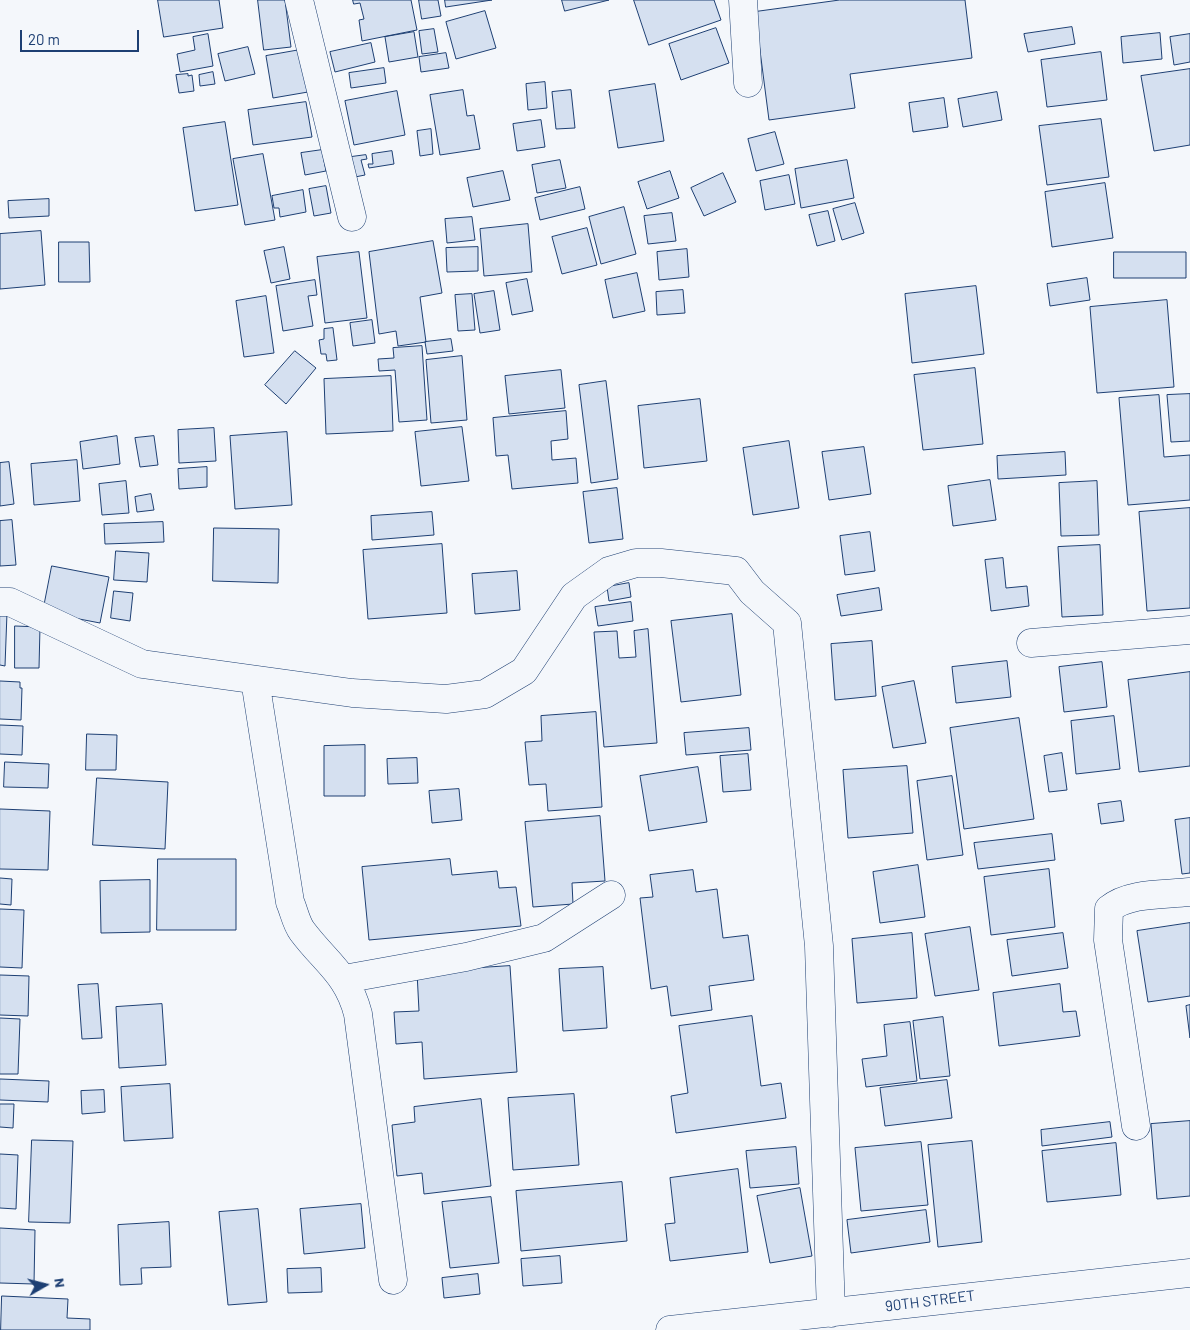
<!DOCTYPE html>
<style>
body{margin:0}
#map{position:relative;width:1190px;height:1330px;overflow:hidden;background:#f4f7fb;font-family:Barlow,sans-serif}
canvas{display:block}
.north{position:absolute;left:20px;top:1260px;width:50px;height:50px;-webkit-text-stroke:4px #f4f7fb;paint-order:stroke;rotate:82deg;font-size:14px;font-weight:700;line-height:20px;text-align:center;color:#1d3f73}
.north::after{content:'';display:block;margin:auto;width:18px;height:22px;background:#1d3f73;clip-path:polygon(50% 0,100% 100%,50% 72%,0 100%)}
.scale{position:absolute;left:20px;top:30px;width:119px;height:22px;box-sizing:border-box;border:2px solid #1d3f73;border-top:0;padding-left:6px;font-size:15px;line-height:18px;white-space:nowrap;color:#1d3f73;-webkit-text-stroke:4px #f4f7fb;paint-order:stroke}
</style>
<div id="map">
<canvas width="1190" height="1330"></canvas>
<div class="north">N</div>
<div class="scale">20 m</div>
</div>
<script>
const g = document.querySelector('canvas').getContext('2d');
g.lineJoin = 'round';
function fill(path, color) {
  g.fillStyle = color;
  g.fill(path, 'evenodd');
}
function strokePath(path, color, width, dash) {
  g.strokeStyle = color;
  g.lineWidth = width;
  g.lineCap = dash ? 'butt' : 'round';
  g.setLineDash(dash || []);
  g.stroke(path);
}
function write(font, color, halo, rows, align = 'center') {
  g.font = font + ' Barlow,sans-serif';
  g.lineWidth = 4;
  g.setLineDash([]);
  g.textBaseline = 'middle';
  g.strokeStyle = halo;
  g.fillStyle = color;
  for (const [text, x, y, turn = 0] of rows) {
    g.save();
    g.translate(x, y);
    g.rotate((+turn || 0) * Math.PI / 180);
    g.textAlign = isNaN(turn) ? turn : align;
    if (halo) g.strokeText(text, 0, 0);
    g.fillText(text, 0, 0);
    g.restore();
  }
}
const building = new Path2D(`
 M158,0H219L223,28L164,37Z
 M258,0H285L291,47L264,50Z
 M353,0H411L417,30L362,41L359,20L364,19L360,3L354,4Z
 M419,0H438L441,16L422,19Z
 M445,0H492L446,7Z
 M562,0H609L565,11Z
 M634,0H714L721,20L649,45Z
 M840,0H965L972,58L850,74L855,108L769,120L755,12Z
 M485,11L496,48L456,59L446,22Z
 M1072,27L1075,44L1028,52L1024,34Z
 M716,28L729,63L681,80L669,44Z
 M434,29L438,52L422,54L419,31Z
 M414,32L418,57L389,62L385,37Z
 M1160,33L1162,59L1123,63L1121,37Z
 M208,34L213,66L180,72L177,54L195,50L193,37Z
 M1190,34V62L1174,65L1170,37Z
 M371,43L375,62L335,72L330,52Z
 M248,47L255,74L225,81L218,54Z
 M300,50L308,92L273,98L266,56Z
 M1101,52L1107,100L1047,107L1041,60Z
 M446,53L449,68L421,72L419,57Z
 M384,68L386,83L351,88L349,73Z
 M1190,69V145L1154,151L1141,76Z
 M213,72L215,84L200,86L199,75Z
 M188,74V76L192,75L194,91L179,93L176,75Z
 M545,82L547,108L528,110L526,84Z
 M655,84L664,141L618,148L609,91Z
 M463,90L467,116L474,115L480,149L440,155L430,95Z
 M571,90L575,128L556,129L552,92Z
 M397,91L405,135L354,145L345,101Z
 M997,92L1002,120L963,127L958,99Z
 M944,98L948,127L913,132L909,103Z
 M306,102L312,137L253,145L248,110Z
 M1101,119L1109,177L1047,185L1039,126Z
 M541,120L545,147L517,151L513,124Z
 M225,122L238,205L195,211L183,128Z
 M431,129L433,154L420,156L417,131Z
 M775,132L784,164L756,171L748,139Z
 M322,150L326,171L305,175L301,153Z
 M392,151L394,164L369,168L368,164H373L372,154Z
 M263,154L275,220L245,225L233,159Z
 M366,155L367,159L361,160L365,175L355,177L351,157Z
 M560,160L566,188L537,193L532,165Z
 M847,160L854,198L801,208L795,169Z
 M503,171L510,200L473,207L467,178Z
 M670,171L679,198L647,209L638,182Z
 M723,173L736,202L704,216L691,188Z
 M789,175L795,204L765,210L760,181Z
 M1105,183L1113,238L1052,247L1045,192Z
 M326,186L331,213L314,216L309,189Z
 M580,187L585,209L540,220L535,198Z
 M303,190L306,212L280,217L279,208H274L272,196Z
 M49,199V216L9,218L8,201Z
 M855,203L864,233L842,240L833,209Z
 M624,207L636,254L601,264L589,217Z
 M828,211L835,241L817,246L809,215Z
 M672,213L676,241L648,244L644,216Z
 M472,217L475,240L447,243L445,219Z
 M528,224L532,272L484,276L480,229Z
 M587,228L597,265L562,274L552,237Z
 M41,231L45,285L0,289V234Z
 M433,241L442,293L420,297L426,342L398,346L396,331L379,334L369,252Z
 M59,242H89L90,282H59Z
 M284,247L290,279L271,283L264,251Z
 M478,247V271L447,272L446,248Z
 M687,249L689,277L659,280L657,252Z
 M359,252L367,318L325,323L317,257Z
 M1114,252H1186V278H1114Z
 M637,273L645,311L613,318L605,280Z
 M1087,278L1090,300L1050,306L1047,284Z
 M527,279L533,311L512,315L506,283Z
 M315,280L317,295L308,296L313,326L283,331L276,286Z
 M976,286L984,354L912,363L905,294Z
 M683,290L685,313L657,315L656,292Z
 M494,291L500,330L480,333L474,294Z
 M472,294L475,330L458,331L455,295Z
 M266,296L274,353L244,357L236,301Z
 M1167,300L1174,387L1097,393L1090,307Z
 M372,320L375,343L353,346L350,323Z
 M333,328L337,360L327,361L326,354H321L319,340L324,339V329Z
 M451,339L453,351L427,354L425,342Z
 M422,346L427,420L399,422L395,370L379,371L378,359L394,358L393,348Z
 M295,351L316,368L286,404L265,385Z
 M462,356L467,420L431,423L426,360Z
 M975,368L983,444L923,450L914,375Z
 M561,370L565,408L509,414L505,376Z
 M391,376L393,431L326,434L324,379Z
 M606,381L618,479L591,483L579,385Z
 M1190,394V441L1171,442L1167,395Z
 M1159,395L1164,457L1190,455V500L1128,505L1119,398Z
 M700,399L707,461L644,468L638,406Z
 M566,411L568,439L551,441L552,460L576,458L578,483L512,489L508,455L496,456L493,418Z
 M462,427L469,481L421,486L415,432Z
 M214,428L216,461L179,463L178,430Z
 M287,432L292,505L235,509L230,436Z
 M117,436L120,464L83,469L80,442Z
 M154,436L158,465L140,467L135,438Z
 M789,441L799,508L753,515L743,448Z
 M864,447L871,494L829,500L822,452Z
 M1065,452L1066,475L998,479L997,456Z
 M77,460L80,501L34,505L31,464Z
 M9,462L14,504L0,506V463Z
 M207,467V487L179,489L178,469Z
 M990,480L996,520L953,526L948,486Z
 M126,481L129,513L102,515L99,484Z
 M1097,481L1099,535L1061,536L1059,483Z
 M617,488L623,539L589,543L583,492Z
 M151,494L154,510L137,512L135,497Z
 M1190,508V608L1147,611L1139,512Z
 M432,512L434,535L372,540L371,516Z
 M12,520L16,565L0,566V521Z
 M163,522L164,542L105,544L104,524Z
 M214,528L279,529L278,583L213,581Z
 M870,532L875,571L845,575L840,536Z
 M442,544L447,613L368,619L363,550Z
 M1100,545L1103,615L1062,617L1058,547Z
 M116,551L149,553L147,582L114,580Z
 M1003,558L1006,588L1027,586L1029,606L991,611L985,560Z
 M52,566L109,577L100,623L43,612Z
 M517,571L520,610L475,614L472,574Z
 M629,583L631,597L609,601L607,587Z
 M879,588L882,610L841,616L837,595Z
 M114,591L133,593L130,621L111,618Z
 M631,602L633,621L598,626L595,607Z
 M0,613H7L5,666L0,665Z
 M732,614L741,695L681,702L671,621Z
 M15,626L40,627L39,668H15Z
 M648,629L657,743L604,747L594,632L617,631L619,658L636,657L634,631Z
 M872,641L876,696L835,700L831,644Z
 M1007,661L1011,697L956,703L952,667Z
 M1102,662L1107,707L1064,712L1059,667Z
 M1190,672V766L1139,772L1128,680Z
 M0,681L20,682V688H22L21,720L0,719Z
 M914,681L926,743L893,748L882,687Z
 M596,712L602,807L548,811L546,784L529,785L525,742L542,741L541,716Z
 M1114,716L1120,769L1076,774L1071,721Z
 M1019,718L1034,819L964,829L950,728Z
 M0,725L23,726L22,755L0,754Z
 M749,728L751,750L686,755L684,733Z
 M87,734L117,735L116,770H86Z
 M365,745V796H324V746Z
 M1062,753L1067,790L1049,792L1044,756Z
 M748,754L751,790L723,792L720,756Z
 M417,758L418,783L388,784L387,759Z
 M5,762L49,764L48,788L4,787Z
 M907,766L913,833L848,838L843,770Z
 M698,767L707,822L649,831L640,776Z
 M952,776L963,855L927,860L917,781Z
 M97,778L168,782L165,849L93,845Z
 M459,789L462,820L432,823L429,791Z
 M1121,801L1124,821L1101,824L1098,804Z
 M0,809L50,811L48,870L0,869Z
 M600,816L605,881L572,883L573,904L533,907L525,822Z
 M1190,818V873L1182,874L1175,820Z
 M1052,834L1055,860L978,869L974,843Z
 M158,859H236V930H157Z
 M450,859L452,875L497,871L499,888L516,887L521,926L369,940L362,867Z
 M918,865L925,917L880,923L873,872Z
 M1049,869L1055,927L991,935L984,877Z
 M693,870L696,892L717,889L723,938L748,935L754,980L709,986L712,1010L671,1016L667,986L651,989L640,898L653,897L650,875Z
 M0,878L12,879L11,905L0,904Z
 M150,880V932L101,933L100,881Z
 M0,909L24,910L22,968L0,967Z
 M1190,923V996L1148,1002L1137,931Z
 M970,927L979,990L935,996L925,934Z
 M912,933L917,998L857,1003L852,939Z
 M1063,933L1068,968L1012,976L1007,940Z
 M510,966L517,1072L424,1079L422,1042L396,1044L394,1012L419,1011L417,972Z
 M603,967L607,1028L563,1031L559,969Z
 M0,975L29,976L28,1016L0,1015Z
 M98,984L102,1038L82,1039L78,985Z
 M1060,984L1063,1012L1076,1011L1080,1036L999,1046L993,993Z
 M162,1004L166,1065L119,1068L116,1007Z
 M1190,1005V1038L1186,1006Z
 M752,1016L761,1086L781,1083L786,1118L676,1133L671,1096L688,1093L679,1026Z
 M943,1017L950,1076L920,1079L913,1021Z
 M0,1018L20,1019L18,1074H0Z
 M910,1022L917,1081L866,1087L862,1059L887,1056L884,1025Z
 M0,1079L49,1081L48,1102L0,1100Z
 M947,1080L952,1118L885,1126L880,1088Z
 M170,1084L173,1138L124,1141L121,1087Z
 M104,1090L105,1112L82,1114L81,1091Z
 M574,1094L579,1165L513,1170L508,1098Z
 M481,1099L491,1186L424,1194L422,1173L397,1176L392,1125L415,1122L414,1107Z
 M0,1104H14L13,1128L0,1127Z
 M1190,1121V1196L1157,1199L1151,1124Z
 M1110,1122L1112,1137L1042,1146L1041,1130Z
 M32,1140L73,1141L70,1223L29,1222Z
 M972,1141L982,1242L938,1247L928,1145Z
 M921,1142L928,1205L861,1211L855,1148Z
 M1116,1143L1121,1195L1047,1202L1042,1151Z
 M796,1147L799,1184L750,1188L746,1151Z
 M0,1154L18,1155L16,1209L0,1208Z
 M738,1169L748,1252L670,1261L665,1224L675,1223L670,1178Z
 M622,1182L627,1241L521,1251L516,1191Z
 M800,1188L812,1256L770,1263L757,1196Z
 M491,1197L499,1263L450,1268L442,1202Z
 M361,1204L365,1248L304,1254L300,1209Z
 M258,1209L267,1302L228,1305L219,1212Z
 M926,1210L930,1242L851,1253L847,1220Z
 M169,1222L171,1267L141,1268L142,1284L120,1285L118,1225Z
 M0,1228L35,1230L34,1284L0,1283Z
 M560,1256L562,1283L523,1286L521,1259Z
 M321,1268L322,1292L288,1293L287,1269Z
 M478,1274L480,1294L444,1298L442,1278Z
 M2,1296L68,1299L67,1318L90,1319V1330H1Z`);
const minor = new Path2D(`
 M299,0L352,217
 M743,0L748,83
 M0,602H10L142,664L352,693L446,699L485,694L524,671L574,596L609,571L636,563H661L736,571L752,592L787,623L819,946L831,1313
 M1031,643L1190,630
 M255,680L290,902C294,911 296,923 302,931C325,962 348,974 358,1014L393,1280
 M344,979L466,957L544,938L611,895
 M1136,1126L1108,940L1109,909C1129,892 1165,895 1190,892
 M670,1330L1190,1273`);
const streetNames = [
 ["90TH STREET",930,1301,-7]
];
fill(building, '#d5e0f0');
strokePath(building, '#1d3f73', 1);
strokePath(minor, '#1d3f73', 29);
strokePath(minor, '#f4f7fb', 28);
write('15px', '#1d3f73', '#f4f7fb', streetNames);
</script>
